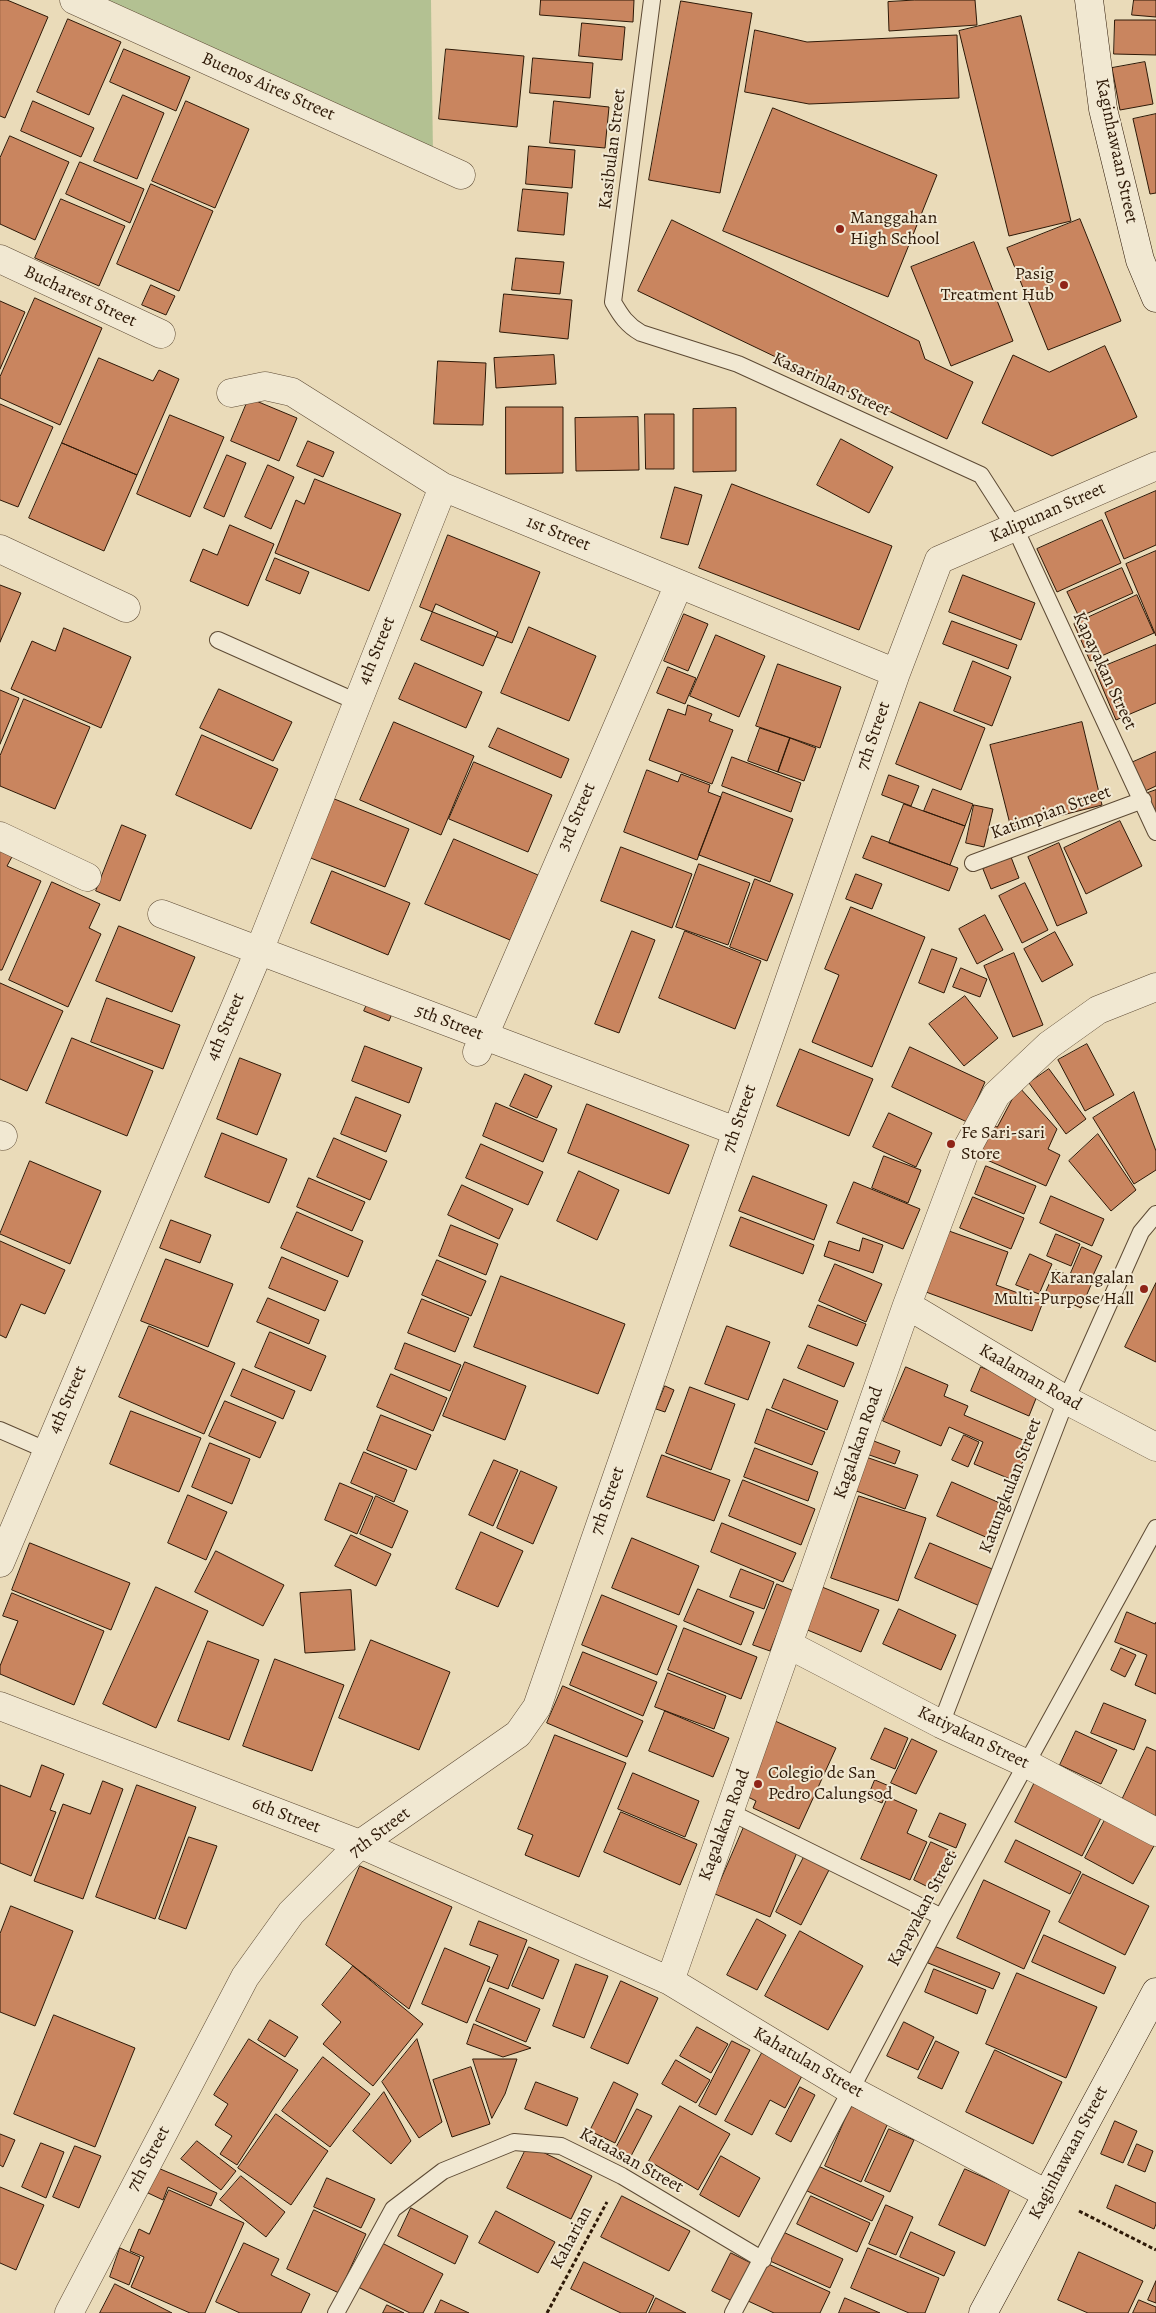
<!DOCTYPE html>
<style>
body{margin:0}
canvas{display:block;background:#eadbb9}
</style>
<canvas width="1156" height="2313"></canvas>
<script>
const g = document.querySelector('canvas').getContext('2d');
g.lineJoin = 'round';
function fill(path, color) {
  g.fillStyle = color;
  g.fill(path, 'evenodd');
}
function strokePath(path, color, width, dash) {
  g.strokeStyle = color;
  g.lineWidth = width;
  g.lineCap = dash ? 'butt' : 'round';
  g.setLineDash(dash || []);
  g.stroke(path);
}
function write(font, color, halo, rows, align = 'center') {
  g.font = font + ' Alegreya,serif';
  g.lineWidth = 4;
  g.setLineDash([]);
  g.textBaseline = 'middle';
  g.strokeStyle = halo;
  g.fillStyle = color;
  for (const [text, x, y, turn = 0] of rows) {
    g.save();
    g.translate(x, y);
    g.rotate((+turn || 0) * Math.PI / 180);
    g.textAlign = isNaN(turn) ? turn : align;
    if (halo) g.strokeText(text, 0, 0);
    g.fillText(text, 0, 0);
    g.restore();
  }
}
const green = new Path2D(`
 M90,0H431L433,157Z`);
const building = new Path2D(`
 M0,0H7L48,17L5,118L0,116Z
 M541,0H634L633,22L540,15Z
 M915,0H975L977,25L889,31L888,2Z
 M1134,0H1156V17L1132,15Z
 M681,1L752,13L720,193L649,180Z
 M1021,16L1071,221L1009,236L959,31Z
 M68,19L121,42L89,115L37,92Z
 M1115,20H1156V55L1114,54Z
 M582,23L625,27L622,60L579,56Z
 M755,30L807,42L957,35L959,98L809,104L745,92Z
 M124,49L190,77L176,111L110,82Z
 M446,49L524,56L517,127L439,119Z
 M533,58L593,63L590,98L530,93Z
 M1145,62L1153,104L1120,110L1112,68Z
 M123,95L164,113L137,179L94,161Z
 M33,101L94,128L81,157L21,131Z
 M186,101L249,129L215,208L152,181Z
 M554,101L609,107L605,148L550,143Z
 M773,108L937,175L888,297L723,231Z
 M1156,114V193L1150,194L1133,119Z
 M10,136L69,162L35,240L0,224V158Z
 M529,146L575,150L572,188L526,184Z
 M80,162L144,189L130,223L66,194Z
 M151,184L213,211L179,291L117,264Z
 M523,189L568,193L564,235L518,231Z
 M61,199L125,226L99,286L35,258Z
 M1080,219L1121,321L1048,350L1007,248Z
 M672,220L919,341L925,359L973,382L947,439L638,291Z
 M974,242L1013,341L951,366L911,267Z
 M516,258L564,262L560,294L512,290Z
 M151,285L175,296L166,315L142,305Z
 M504,294L572,300L568,339L500,332Z
 M35,298L102,328L60,425L0,398V377Z
 M0,301L25,312L0,369Z
 M1105,346L1137,417L1052,456L982,423L1013,355L1049,372Z
 M554,355L556,384L496,388L494,358Z
 M99,358L153,381L159,370L179,379L137,475L62,443Z
 M438,361L486,363L483,425L434,424Z
 M249,398L297,418L279,461L231,441Z
 M0,404L53,427L18,507L0,500Z
 M506,407H563V473L506,474Z
 M736,408V471L693,472V409Z
 M645,414H674V469H646Z
 M170,415L224,437L190,517L137,494Z
 M638,417L639,470L576,471L575,418Z
 M841,439L893,467L869,513L817,485Z
 M308,441L334,452L323,477L297,466Z
 M62,443L137,475L104,551L29,518Z
 M227,455L246,463L224,517L204,508Z
 M268,465L294,477L271,529L245,517Z
 M315,479L401,514L369,591L275,553L296,500L304,504Z
 M732,484L892,546L859,630L699,568Z
 M675,487L702,495L688,545L661,538Z
 M1156,491V545L1124,559L1105,513Z
 M1102,520L1121,563L1057,592L1037,549Z
 M230,525L274,544L248,606L190,581L203,549L217,555Z
 M448,535L540,572L512,643L420,607Z
 M1156,551V636L1126,564Z
 M275,558L309,572L300,594L266,580Z
 M1122,568L1133,593L1079,617L1067,592Z
 M963,575L1035,603L1021,640L949,612Z
 M0,585L21,593L0,642Z
 M1137,595L1154,633L1090,661L1074,624Z
 M436,604L498,632L483,666L421,640Z
 M684,614L708,624L688,671L664,661Z
 M952,621L1017,645L1008,669L943,644Z
 M529,627L596,656L569,721L501,693Z
 M64,628L131,657L101,728L11,689L32,641L55,651Z
 M716,635L765,656L739,717L690,696Z
 M1156,645V703L1116,720L1095,670Z
 M973,661L1011,677L992,726L954,711Z
 M415,663L482,692L466,728L399,699Z
 M778,664L841,687L820,748L756,726Z
 M668,667L696,678L685,704L657,693Z
 M219,689L292,722L273,761L200,728Z
 M0,690L19,698L0,744Z
 M24,699L90,727L55,809L0,786V756Z
 M920,702L985,728L961,790L896,764Z
 M688,705L712,714L709,721L733,730L712,784L649,760L668,709L685,715Z
 M394,722L474,756L441,835L360,800Z
 M1082,722L1102,805L1011,828L990,745Z
 M498,728L569,759L561,778L489,747Z
 M760,728L790,738L778,772L748,761Z
 M202,735L278,769L251,829L176,795Z
 M790,738L816,748L804,781L778,772Z
 M1156,752V786L1143,792L1131,763Z
 M732,757L801,783L791,812L722,786Z
 M474,762L552,795L528,852L449,819Z
 M647,770L678,782L681,774L710,785L708,792L721,797L697,860L624,832Z
 M889,775L919,786L911,806L882,795Z
 M933,789L973,804L965,826L924,811Z
 M1156,790V813L1145,794Z
 M723,792L793,819L770,882L699,855Z
 M332,798L409,829L385,887L308,857Z
 M904,804L965,826L950,865L889,843Z
 M974,805L993,809L984,847L966,843Z
 M1120,821L1142,866L1086,894L1064,848Z
 M122,825L146,835L120,901L96,891Z
 M872,836L958,868L949,891L863,858Z
 M454,839L538,875L510,940L425,904Z
 M1059,843L1087,913L1057,926L1028,857Z
 M621,847L692,874L672,928L601,901Z
 M0,850L13,855L7,866L41,881L2,970H0Z
 M1011,857L1019,878L991,889L983,869Z
 M699,864L750,883L728,945L676,927Z
 M332,871L410,903L388,955L311,923Z
 M856,874L882,884L872,909L846,899Z
 M755,879L793,894L767,961L730,947Z
 M52,882L100,904L89,928L101,934L68,1007L9,980Z
 M1025,883L1048,930L1022,943L999,896Z
 M851,907L925,937L872,1067L812,1042L839,975L825,969Z
 M985,915L1003,950L977,964L959,929Z
 M119,926L195,957L172,1012L96,981Z
 M632,931L655,940L619,1033L595,1024Z
 M685,931L761,961L735,1029L659,998Z
 M1055,932L1073,965L1042,982L1024,949Z
 M932,949L957,958L944,993L919,983Z
 M1014,953L1043,1025L1013,1037L984,966Z
 M961,968L987,979L980,997L953,987Z
 M0,983L63,1011L27,1091L0,1079Z
 M372,994L396,1004L389,1021L364,1011Z
 M965,996L998,1038L964,1066L929,1024Z
 M107,998L180,1025L163,1069L91,1042Z
 M72,1038L153,1071L127,1136L46,1103Z
 M1087,1044L1114,1095L1085,1111L1058,1060Z
 M365,1046L422,1068L409,1103L352,1081Z
 M910,1047L985,1082L967,1122L892,1087Z
 M800,1049L873,1079L849,1136L777,1106Z
 M240,1058L281,1074L257,1135L217,1119Z
 M1049,1069L1086,1119L1066,1134L1029,1083Z
 M525,1074L552,1086L537,1118L510,1106Z
 M1019,1087L1057,1129L1048,1149L1060,1155L1046,1186L978,1156L991,1124L997,1127Z
 M1134,1092L1156,1151V1170L1134,1184L1093,1118Z
 M356,1097L401,1115L386,1152L341,1134Z
 M496,1103L557,1129L543,1162L483,1136Z
 M587,1104L689,1145L669,1194L568,1153Z
 M889,1113L932,1133L916,1167L873,1147Z
 M222,1133L287,1159L269,1203L205,1177Z
 M1098,1134L1136,1190L1111,1211L1069,1161Z
 M334,1138L387,1161L370,1200L317,1177Z
 M481,1144L543,1172L528,1205L466,1178Z
 M884,1156L921,1170L908,1203L872,1188Z
 M30,1161L101,1191L70,1264L0,1234Z
 M986,1166L1036,1186L1024,1214L975,1194Z
 M579,1171L619,1190L597,1240L557,1221Z
 M753,1176L827,1205L814,1240L739,1211Z
 M309,1178L365,1202L352,1231L297,1207Z
 M854,1182L920,1209L903,1249L837,1223Z
 M462,1185L513,1209L499,1239L448,1215Z
 M1051,1196L1104,1219L1092,1246L1040,1223Z
 M973,1197L1024,1218L1011,1249L960,1228Z
 M297,1212L363,1241L348,1277L281,1248Z
 M741,1217L814,1245L803,1274L730,1246Z
 M171,1220L211,1235L200,1263L160,1248Z
 M451,1225L498,1244L486,1275L439,1256Z
 M949,1231L1008,1252L996,1285L1043,1302L1032,1331L926,1292Z
 M1056,1234L1080,1244L1071,1266L1047,1256Z
 M863,1238L883,1245L873,1273L824,1256L829,1241L859,1251Z
 M0,1241L65,1270L45,1314L21,1304L6,1338L0,1335Z
 M1082,1247L1102,1256L1090,1282L1071,1273Z
 M1030,1254L1052,1264L1039,1294L1016,1285Z
 M282,1257L338,1281L325,1311L269,1288Z
 M166,1259L233,1284L208,1347L141,1321Z
 M437,1260L486,1281L471,1316L422,1295Z
 M835,1264L882,1284L866,1322L819,1301Z
 M1056,1270L1091,1285L1081,1308L1046,1292Z
 M501,1276L625,1324L598,1394L474,1347Z
 M1156,1283V1362L1125,1347Z
 M268,1298L319,1320L309,1344L257,1322Z
 M422,1299L469,1318L455,1352L408,1333Z
 M818,1305L866,1324L857,1346L809,1327Z
 M149,1326L235,1363L204,1434L119,1397Z
 M727,1326L770,1342L748,1400L705,1384Z
 M270,1332L326,1356L311,1391L255,1367Z
 M405,1343L461,1365L450,1391L395,1369Z
 M808,1345L854,1363L844,1387L798,1368Z
 M465,1362L526,1386L505,1440L443,1416Z
 M906,1367L948,1385L944,1396L968,1406L964,1415L1030,1443L1015,1481L974,1464L983,1442L949,1427L941,1446L883,1421Z
 M981,1367L1039,1391L1029,1416L971,1391Z
 M243,1369L295,1391L283,1419L231,1396Z
 M391,1374L447,1398L433,1431L377,1407Z
 M784,1379L838,1401L827,1430L772,1408Z
 M665,1386L674,1390L665,1412L656,1409Z
 M690,1387L735,1404L711,1470L666,1453Z
 M225,1401L276,1422L260,1458L209,1436Z
 M767,1409L825,1432L812,1465L755,1443Z
 M131,1411L201,1438L179,1492L110,1464Z
 M381,1415L431,1435L416,1470L367,1450Z
 M964,1435L979,1442L968,1467L952,1460Z
 M866,1438L900,1451L895,1464L861,1452Z
 M210,1443L250,1459L232,1504L192,1487Z
 M755,1448L818,1472L808,1501L744,1477Z
 M364,1452L407,1470L394,1502L351,1483Z
 M662,1455L730,1480L714,1521L647,1497Z
 M863,1456L918,1475L905,1509L851,1489Z
 M494,1460L518,1470L493,1526L469,1515Z
 M521,1471L557,1487L533,1544L497,1528Z
 M743,1480L815,1509L801,1545L729,1516Z
 M952,1482L1002,1504L988,1538L937,1516Z
 M340,1483L373,1497L357,1534L325,1520Z
 M188,1495L227,1512L206,1560L168,1543Z
 M376,1496L408,1511L392,1548L360,1534Z
 M859,1496L926,1518L898,1601L831,1578Z
 M722,1523L796,1553L783,1582L711,1552Z
 M481,1532L523,1551L498,1607L456,1589Z
 M351,1535L391,1554L376,1586L335,1566Z
 M632,1538L699,1566L679,1615L612,1588Z
 M30,1543L130,1583L111,1630L12,1590Z
 M930,1543L997,1571L982,1607L915,1578Z
 M216,1551L284,1585L263,1626L195,1592Z
 M741,1569L774,1582L764,1609L730,1597Z
 M777,1584L794,1591L770,1651L753,1645Z
 M156,1587L208,1611L156,1728L103,1704Z
 M822,1587L879,1610L861,1652L805,1629Z
 M698,1589L754,1612L741,1645L684,1621Z
 M351,1590L355,1650L305,1653L300,1593Z
 M12,1593L104,1631L74,1705L0,1674V1666L18,1621L3,1616Z
 M602,1595L677,1626L657,1675L582,1645Z
 M899,1609L956,1635L941,1670L883,1644Z
 M1127,1612L1155,1624L1156,1622V1694L1135,1685L1147,1655L1115,1642Z
 M684,1628L757,1657L741,1699L668,1670Z
 M371,1640L450,1672L419,1750L339,1718Z
 M208,1641L259,1660L229,1740L178,1721Z
 M1121,1648L1136,1655L1125,1677L1111,1670Z
 M583,1652L657,1682L643,1716L570,1685Z
 M275,1659L344,1685L312,1771L243,1746Z
 M668,1673L726,1696L714,1729L655,1707Z
 M563,1686L643,1721L627,1757L547,1723Z
 M1104,1703L1146,1720L1134,1750L1091,1733Z
 M665,1711L729,1738L713,1777L649,1751Z
 M775,1721L836,1748L799,1829L753,1808L756,1801L742,1794Z
 M885,1728L908,1738L895,1769L871,1759Z
 M1076,1731L1117,1750L1101,1784L1060,1765Z
 M555,1735L626,1763L579,1877L525,1855L533,1835L518,1829Z
 M912,1739L937,1751L916,1794L891,1783Z
 M1147,1747L1156,1751V1818L1121,1802Z
 M42,1765L64,1774L50,1810L56,1812L31,1876L0,1863V1785L30,1797Z
 M633,1773L699,1801L685,1837L618,1809Z
 M875,1780L889,1786L882,1803L868,1797Z
 M1036,1780L1103,1814L1082,1856L1015,1822Z
 M103,1781L123,1789L83,1899L34,1881L63,1804L90,1814Z
 M137,1785L196,1807L155,1919L96,1897Z
 M888,1797L917,1810L907,1833L927,1842L910,1880L861,1859Z
 M621,1812L697,1844L680,1885L604,1852Z
 M940,1813L966,1824L956,1848L929,1837Z
 M1106,1818L1155,1844L1133,1884L1085,1858Z
 M744,1827L798,1850L770,1917L715,1894Z
 M189,1837L217,1846L186,1929L159,1919Z
 M1016,1840L1081,1872L1070,1894L1005,1862Z
 M931,1842L955,1853L938,1892L914,1880Z
 M804,1857L829,1870L801,1925L776,1912Z
 M360,1866L452,1907L409,2009L326,1945Z
 M1083,1874L1149,1906L1125,1955L1059,1922Z
 M984,1880L1050,1911L1024,1969L957,1938Z
 M11,1906L73,1931L35,2026L0,2012V1934Z
 M757,1919L786,1935L757,1990L727,1975Z
 M479,1921L527,1940L508,1989L487,1981L498,1955L470,1945Z
 M800,1931L863,1966L828,2030L765,1996Z
 M1044,1935L1116,1967L1104,1994L1032,1962Z
 M934,1946L1000,1973L993,1989L928,1963Z
 M529,1947L559,1960L543,1999L512,1986Z
 M445,1948L490,1967L467,2023L422,2004Z
 M576,1964L608,1976L584,2038L553,2026Z
 M353,1966L423,2024L373,2086L323,2044L341,2022L322,2005Z
 M934,1969L986,1990L977,2014L925,1992Z
 M1017,1973L1097,2007L1066,2078L986,2044Z
 M621,1981L658,1998L628,2064L591,2048Z
 M490,1988L540,2009L526,2042L476,2021Z
 M54,2015L135,2048L95,2147L14,2114Z
 M270,2020L298,2037L285,2057L258,2040Z
 M904,2022L934,2037L918,2070L887,2056Z
 M474,2024L531,2048L503,2057L467,2044Z
 M697,2027L728,2044L711,2073L680,2056Z
 M249,2039L298,2070L237,2165L220,2154L232,2136L215,2125L228,2104L214,2095Z
 M417,2039L442,2122L419,2138L382,2082Z
 M732,2041L750,2050L716,2115L699,2106Z
 M936,2041L959,2052L942,2089L918,2078Z
 M995,2050L1062,2082L1033,2144L966,2112Z
 M762,2053L803,2074L785,2108L770,2100L752,2135L725,2121Z
 M323,2057L370,2094L330,2147L282,2111Z
 M473,2059H517L505,2094L492,2118Z
 M676,2060L710,2080L696,2103L662,2084Z
 M471,2067L490,2124L452,2137L433,2080Z
 M536,2082L578,2098L567,2126L525,2109Z
 M614,2082L638,2094L615,2143L590,2131Z
 M800,2087L815,2095L791,2142L776,2134Z
 M384,2092L411,2141L391,2164L353,2131Z
 M680,2106L730,2134L698,2190L649,2161Z
 M851,2106L888,2123L861,2182L825,2166Z
 M637,2109L652,2116L630,2158L615,2150Z
 M276,2114L328,2151L291,2205L238,2168Z
 M1115,2121L1137,2131L1123,2163L1101,2154Z
 M889,2129L914,2140L890,2192L865,2181Z
 M0,2134L15,2140L3,2167L0,2165Z
 M197,2141L236,2171L221,2190L181,2159Z
 M41,2143L64,2152L46,2198L22,2187Z
 M1137,2144L1153,2151L1145,2172L1128,2165Z
 M528,2145L592,2176L571,2219L507,2188Z
 M75,2146L101,2156L79,2208L53,2197Z
 M721,2156L760,2178L739,2217L700,2195Z
 M816,2165L884,2196L872,2221L805,2190Z
 M158,2168L217,2193L211,2206L168,2187L163,2200L148,2193Z
 M965,2169L1010,2189L985,2246L939,2225Z
 M241,2176L285,2212L266,2237L220,2200Z
 M327,2178L375,2199L361,2228L314,2207Z
 M1116,2185L1156,2203V2224L1154,2229L1107,2208Z
 M0,2187L44,2205L16,2270L0,2263Z
 M169,2190L244,2223L205,2313H190L131,2287L144,2257L130,2251L139,2229L149,2234Z
 M622,2196L690,2231L669,2271L601,2237Z
 M811,2196L870,2223L857,2252L797,2224Z
 M886,2205L913,2217L896,2255L869,2244Z
 M411,2208L468,2236L455,2264L398,2236Z
 M314,2210L366,2234L339,2293L287,2269Z
 M496,2211L555,2242L538,2273L479,2243Z
 M783,2232L843,2259L830,2288L770,2261Z
 M911,2232L955,2252L944,2276L900,2257Z
 M380,2242L443,2274L423,2313H410L358,2287Z
 M244,2243L279,2259L271,2275L310,2294L301,2313H240L216,2302Z
 M120,2248L140,2257L129,2285L110,2277Z
 M868,2248L939,2278L925,2313H909L851,2288Z
 M1079,2252L1143,2281L1128,2313H1088L1058,2300Z
 M731,2253L751,2263L732,2301L712,2291Z
 M584,2262L654,2296L646,2313H621L571,2289Z
 M766,2263L830,2292L820,2313H774L748,2301Z
 M1156,2281V2303L1148,2300Z
 M115,2284L172,2313H100Z
 M656,2298L686,2313H649Z
 M845,2298L880,2313H839Z
 M441,2300L469,2313H435Z
 M1139,2300L1156,2307V2313H1133Z
 M387,2305L404,2313H383Z`);
const path = new Path2D(`
 M1079,2211L1156,2250
 M547,2313L607,2202`);
const lane = new Path2D(`
 M652,0L613,302C621,316 627,325 641,333L738,364L981,475L1015,528L1156,832
 M218,640L357,702
 M973,863L1143,800
 M0,1430L46,1450
 M941,1724L1066,1400L1141,1232L1156,1214
 M730,1812L942,1917
 M336,2313L393,2209L443,2171L514,2142L561,2146L622,2176L763,2260
 M733,2313L942,1917L1156,1528`);
const street = new Path2D(`
 M74,0L461,175
 M0,259L161,334
 M231,393L265,386L292,392L443,487L896,673
 M0,549L126,608
 M0,836L87,877
 M162,914L736,1131
 M477,1052L679,584
 M0,1135L3,1136
 M907,1305L1066,1400L1156,1447
 M0,1563L259,951L443,487
 M789,1645L941,1724L1025,1763L1156,1832
 M0,1706L360,1844L670,1981L849,2089L1047,2194
 M670,1981L907,1305L964,1154L996,1095L1049,1045L1098,1010L1156,987
 M69,2313L245,1977L291,1913L360,1844L518,1734L537,1707L896,673L939,560L1156,466`);
const secondary = new Path2D(`
 M1089,0L1103,109L1140,260L1156,298
 M983,2313L1156,1992`);
const markers = [
 [840,229,5,"#8f2418"],
 [1064,285,5,"#8f2418"],
 [951,1144,5,"#8f2418"],
 [1144,1289,5,"#8f2418"],
 [758,1784,5,"#8f2418"]
];
const streetNames = [
 ["Buenos Aires Street",268,87,24],
 ["Kasibulan Street",613,149,-83],
 ["Kaginhawaan Street",1116,151,78],
 ["Bucharest Street",80,297,25],
 ["Kasarinlan Street",831,385,25],
 ["Kalipunan Street",1048,513,-24],
 ["1st Street",558,534,22],
 ["4th Street",377,651,-68],
 ["Kapayakan Street",1104,671,65],
 ["7th Street",874,736,-71],
 ["Katimpian Street",1051,813,-20],
 ["3rd Street",577,817,-67],
 ["5th Street",449,1023,21],
 ["4th Street",226,1027,-67],
 ["7th Street",740,1119,-71],
 ["Kaalaman Road",1030,1378,30],
 ["4th Street",68,1400,-67],
 ["Kagalakan Road",859,1443,-71],
 ["Katungkulan Street",1011,1486,-69],
 ["7th Street",608,1501,-71],
 ["Katiyakan Street",973,1738,26],
 ["6th Street",286,1816,21],
 ["Kagalakan Road",725,1825,-70],
 ["7th Street",380,1833,-37],
 ["Kapayakan Street",923,1909,-62],
 ["Kahatulan Street",808,2063,30],
 ["Kaginhawaan Street",1069,2153,-62],
 ["7th Street",149,2159,-62],
 ["Kataasan Street",631,2161,29],
 ["Kaharian",572,2238,-62]
];
const poiNames = [
 ["Manggahan",850,219],
 ["High School",850,240],
 ["Pasig",1054,275,"right"],
 ["Treatment Hub",1054,296,"right"],
 ["Fe Sari-sari",961,1134],
 ["Store",961,1155],
 ["Karangalan",1134,1279,"right"],
 ["Multi-Purpose Hall",1134,1300,"right"],
 ["Colegio de San",768,1774],
 ["Pedro Calungsod",768,1795]
];
fill(green, '#b3c192');
fill(building, '#c9855f');
strokePath(building, '#2e1907', 1);
strokePath(lane, '#5d4a34', 18);
strokePath(street, '#5d4a34', 29);
strokePath(secondary, '#2e1907', 29);
strokePath(path, '#2e1907', 3, [4, 2.5]);
strokePath(lane, '#f1e8d2', 16);
strokePath(street, '#f1e8d2', 28);
strokePath(secondary, '#f1e8d2', 28);
for (const [x, y, r, color] of markers) {
  const dot = new Path2D();
  dot.arc(x, y, r, 0, 2 * Math.PI);
  g.fillStyle = color;
  g.fill(dot);
  strokePath(dot, '#f1e8d2', 2);
}
write('18px', '#2e1907', '#f1e8d2', streetNames);
write('18px', '#2e1907', '#f1e8d2', poiNames, 'left');
</script>
